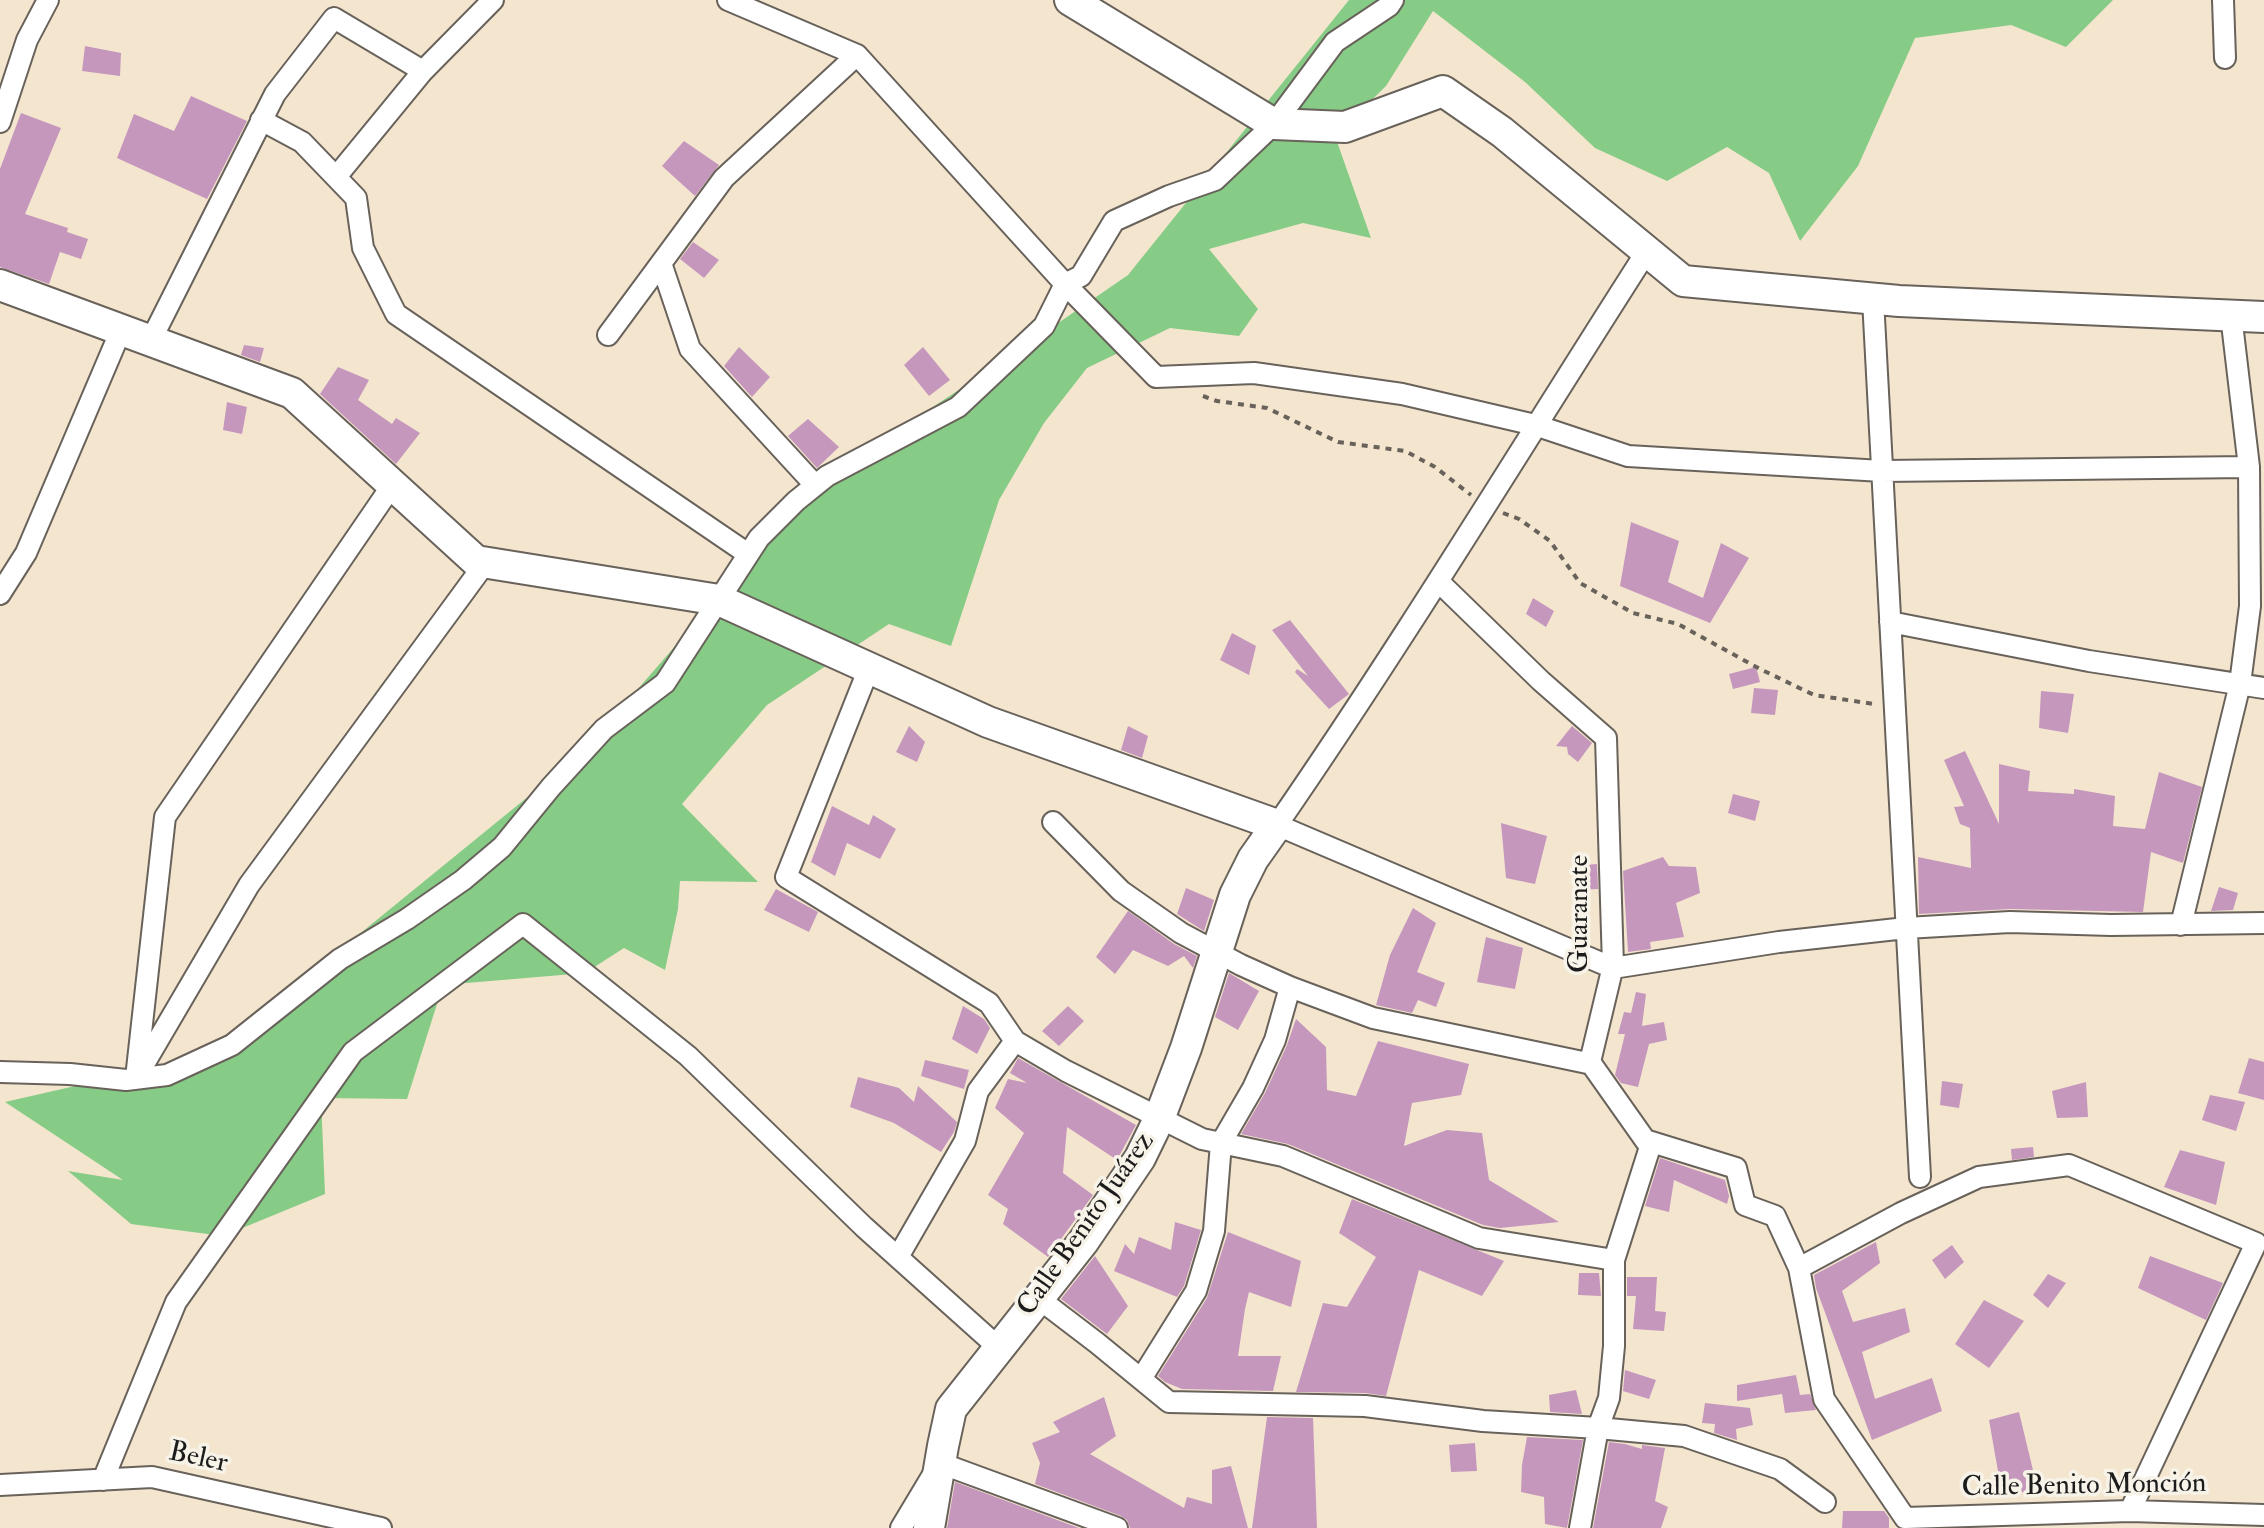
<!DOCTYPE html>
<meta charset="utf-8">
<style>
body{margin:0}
canvas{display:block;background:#f4e5cf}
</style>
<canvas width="2264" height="1528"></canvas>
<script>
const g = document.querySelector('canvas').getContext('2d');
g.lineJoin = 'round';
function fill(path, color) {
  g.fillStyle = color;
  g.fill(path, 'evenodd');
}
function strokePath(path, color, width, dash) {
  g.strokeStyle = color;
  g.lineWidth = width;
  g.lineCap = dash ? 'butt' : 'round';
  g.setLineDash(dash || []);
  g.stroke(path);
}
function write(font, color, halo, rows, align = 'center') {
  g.font = font + ' "IM FELL Double Pica",serif';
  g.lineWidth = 7;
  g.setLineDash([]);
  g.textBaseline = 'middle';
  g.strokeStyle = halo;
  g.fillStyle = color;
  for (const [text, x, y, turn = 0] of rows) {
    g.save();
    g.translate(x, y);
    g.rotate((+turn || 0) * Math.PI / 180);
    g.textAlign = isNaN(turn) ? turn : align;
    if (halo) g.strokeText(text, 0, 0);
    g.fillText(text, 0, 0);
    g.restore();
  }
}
const green = new Path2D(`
 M1349,0H2113L2066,47L2011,25L1915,38L1858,166L1800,241L1769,173L1727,147L1667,181L1595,148L1525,82L1433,11L1386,86L1335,136L1371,238L1303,223L1209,249L1258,309L1239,336L1170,328L1087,368L1044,423L999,500L951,646L889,624L767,705L682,804L758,882L680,881L678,909L665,970L624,948L585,973L443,985L407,1099L321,1098L325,1194L223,1236L131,1224L68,1171L123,1180L5,1102L211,1055L584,751L815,485L1016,352L1128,275Z`);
const building = new Path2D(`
 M85,46L121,53L120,76L82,71Z
 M191,96L247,121L207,199L117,158L134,114L174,131Z
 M21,113L61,128L25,214L68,228L67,232L88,239L81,259L60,252L49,284L0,267V169Z
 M684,141L719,165L695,196L662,166Z
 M693,242L719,260L704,278L680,259Z
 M244,345L264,348L260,362L241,355Z
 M739,347L770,377L752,397L724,366Z
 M923,347L950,380L929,396L904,365Z
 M338,367L369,380L358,400L392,424L396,418L420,433L396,464L320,394Z
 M227,402L247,407L242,434L223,430Z
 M808,419L839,447L817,468L788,436Z
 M1631,522L1679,541L1668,582L1703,598L1721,543L1749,558L1710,623L1620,586Z
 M1533,598L1554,611L1546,627L1526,614Z
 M1290,620L1349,694L1329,709L1295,672L1297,669L1308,676L1272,630Z
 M1232,633L1256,646L1249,675L1220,660Z
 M1756,667L1760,682L1733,689L1729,674Z
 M1754,688L1778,690L1775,715L1751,713Z
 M2041,691L2074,694L2068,733L2039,728Z
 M909,726L925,742L917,762L896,752Z
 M1128,726L1148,736L1142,758L1121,750Z
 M1572,726L1592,743L1578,762L1568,754L1567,747L1556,746Z
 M1965,751L1999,824V764L2030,771L2028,791L2074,794V789L2115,796L2113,826L2145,829L2159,772L2202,787L2183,863L2151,852L2143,912L2010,909L1919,914L1918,857L1971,868L1970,828L1960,824L1954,807L1964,806L1944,760Z
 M1733,794L1760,801L1755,821L1728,813Z
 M832,806L869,825L873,815L896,829L880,859L847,843L835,876L811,862Z
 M1501,823L1547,836L1535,884L1506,878Z
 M1663,857L1669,866L1696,867L1700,893L1676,903L1684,937L1650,942L1651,949L1628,952L1623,871Z
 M1597,864L1598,889L1575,890L1574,866Z
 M2219,887L2238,893L2233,910L2211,911Z
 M1186,888L1214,900L1204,931L1177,914Z
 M776,889L818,912L809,932L764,910Z
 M1413,908L1436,923L1417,972L1445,983L1436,1007L1418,1000L1412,1013L1376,1005L1390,955Z
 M1128,911L1174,944L1197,956L1193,968L1184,956L1168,966L1133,950L1115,974L1096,957Z
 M1486,937L1523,948L1515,989L1477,982Z
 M1229,973L1259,991L1238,1030L1215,1017Z
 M1636,992L1646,994L1642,1026L1664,1022L1667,1040L1649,1044L1638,1087L1621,1083L1615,1075L1625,1034H1618L1624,1012L1631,1013Z
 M963,1006L984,1019L990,1028L977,1054L952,1039Z
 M1068,1006L1084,1021L1059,1046L1042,1031Z
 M1296,1019L1326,1047L1327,1090L1356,1096L1378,1041L1469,1064L1461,1095L1412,1103L1404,1146L1447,1130L1482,1133L1489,1180L1559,1222L1500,1228L1483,1225L1288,1144L1241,1134L1265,1093L1287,1045Z
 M1018,1058L1136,1125L1117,1160L1067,1127L1063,1173L1093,1195L1048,1257L1003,1224L1008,1209L988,1195L1024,1133L995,1108L1008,1079L1027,1083L1010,1073Z
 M2249,1058L2264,1062V1100L2238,1093Z
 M925,1060L969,1070L964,1089L921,1076Z
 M858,1077L899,1088L914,1102L918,1086L957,1122L954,1132L941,1152L894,1123L850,1107Z
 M1942,1081L1963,1084L1959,1108L1940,1105Z
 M2086,1082L2088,1117L2057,1118L2052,1091Z
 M2210,1095L2245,1102L2236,1131L2202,1120Z
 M2033,1147L2034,1157L2012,1160L2011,1149Z
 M2180,1150L2225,1162L2216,1205L2164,1187Z
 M1660,1158L1725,1180L1729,1196L1727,1204L1674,1180L1669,1212L1645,1206Z
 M1352,1199L1504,1261L1482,1296L1419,1270L1386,1396L1365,1393L1296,1392L1323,1303L1347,1307L1376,1257L1339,1233Z
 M1175,1222L1201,1230L1184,1286L1177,1297L1114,1271L1125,1244L1134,1254L1139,1237L1171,1250Z
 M1228,1232L1301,1261L1291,1307L1249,1292L1245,1309L1238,1356H1281L1273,1391L1182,1389L1165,1382L1158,1376L1207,1298Z
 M1876,1242L1880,1263L1842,1291L1853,1322L1905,1308L1910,1332L1862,1352L1875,1399L1932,1378L1942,1411L1872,1440L1816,1288L1814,1275Z
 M1952,1245L1964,1262L1945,1279L1932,1260Z
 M1095,1256L1128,1306L1107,1334L1061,1299Z
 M2150,1256L2223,1283L2206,1320L2138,1288Z
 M1579,1273H1599L1601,1296L1578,1295Z
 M2048,1274L2066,1283L2048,1308L2033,1295Z
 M1627,1277H1657L1655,1311L1666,1312L1664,1331L1633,1329L1636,1296H1627Z
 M1984,1300L2024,1321L1989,1368L1955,1344Z
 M1625,1370L1656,1380L1649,1399L1623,1391Z
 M1796,1375L1800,1395L1810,1394L1816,1410L1785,1413L1782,1394L1737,1401V1385Z
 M1576,1390L1582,1414L1550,1412L1549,1395Z
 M1104,1397L1116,1436L1090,1454L1184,1508L1187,1497L1212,1504V1470L1231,1466L1248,1528H1130L1127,1520L1121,1516L1035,1484L1040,1463L1032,1443L1060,1432L1053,1422Z
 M1705,1403L1750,1408L1753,1425L1736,1429L1737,1440L1714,1433L1715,1424L1702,1423Z
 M2019,1412L2038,1491L2002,1494L1989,1420Z
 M1267,1417L1313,1418L1317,1528H1252Z
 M1527,1437L1583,1440L1567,1528L1545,1524L1544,1497L1521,1492L1522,1465Z
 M1609,1442L1625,1444L1642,1449V1445L1665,1448L1655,1501L1668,1507L1661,1528H1593Z
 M1475,1443L1477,1471L1451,1472L1449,1445Z
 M955,1482L1079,1528H947Z
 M1843,1511H1884L1889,1518V1528H1842Z`);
const path = new Path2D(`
 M1203,396L1217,401L1267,408L1338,442L1405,451L1435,467L1471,495
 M1503,513L1519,519L1550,541L1580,583L1633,613L1678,624L1760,669L1814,695L1874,704`);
const minor = new Path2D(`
 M728,0L857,55L1065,284L1156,377L1254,373L1402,394L1535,425L1628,456L1882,471L2249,467
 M2223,0L2225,58
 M261,120L302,142L356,198L363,248L396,314L748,554
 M0,122L27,40L48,0
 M336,177L423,71
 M1647,251C1524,443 1406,638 1277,825L1613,968L1779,942L1906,928L2010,922L2111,925L2264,923
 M661,263L690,349L815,485
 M1873,299L1920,1177
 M608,335L724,178L857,55
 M151,340L275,94L334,18L423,71L493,0
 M1439,582L1541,681L1606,738L1613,966L1590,1062L1650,1147L1614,1260V1346L1609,1398L1598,1428L1580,1528
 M0,594L26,553L121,330
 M1890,622L2089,661L2264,688
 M869,668L786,877L989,1003L1015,1041L1066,1071L1202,1139L1283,1156L1479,1238L1614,1260
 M1053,822L1121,891L1181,933L1241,965L1290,987L1373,1018L1592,1064
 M2181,925L2240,684L2250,606L2249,467L2231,315
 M140,1071L249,885L486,562
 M0,1072L70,1074L126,1080L167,1075L232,1045L340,959L407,919L463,880L502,847L551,787L604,729L665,683L759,538L796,501L827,476L958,407L1044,326L1065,284L1081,276L1114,221L1169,196L1215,180L1274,124L1335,42L1389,6L1393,0
 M136,1078L165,817L393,484
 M1645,1140L1736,1168L1745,1205L1775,1216L1799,1268L1824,1399L1905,1518L2130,1511L2264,1515
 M898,1257L965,1141L978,1091L1015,1041
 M1799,1268L1901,1213L1979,1177L2069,1165L2256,1243L2130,1511
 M1038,1298L1097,1343L1169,1402L1365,1406L1483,1421L1598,1428L1684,1436L1780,1469L1825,1502
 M1141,1379L1196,1291L1214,1231L1221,1143L1253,1088L1275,1040L1290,987
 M103,1480L176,1302L353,1052L523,924L688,1056L864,1227L999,1348
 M0,1485L152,1477L381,1528
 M901,1528L940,1463L1117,1528`);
const secondary = new Path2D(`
 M1070,0L1274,124L1345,127L1443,91L1502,132L1683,281L1899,301L2264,317
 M0,285L292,393L476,561L719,600L988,722L1277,825L1253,859L1235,895L1186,1048L1159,1119L1140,1158L1083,1242L951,1409L943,1446L929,1528`);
const streetNames = [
 ["Guaranate",1581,914,-90],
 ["Calle Benito Juárez",1087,1225,-55],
 ["Beler",198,1459,12],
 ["Calle Benito Monción",2084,1487,-1]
];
fill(green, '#87cc86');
fill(building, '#c597bd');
strokePath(minor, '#68625b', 24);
strokePath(secondary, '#68625b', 34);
strokePath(path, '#68625b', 4, [6, 6]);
strokePath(minor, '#fff', 20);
strokePath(secondary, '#fff', 30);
write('28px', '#1c1c1c', '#f7f3e8', streetNames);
</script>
